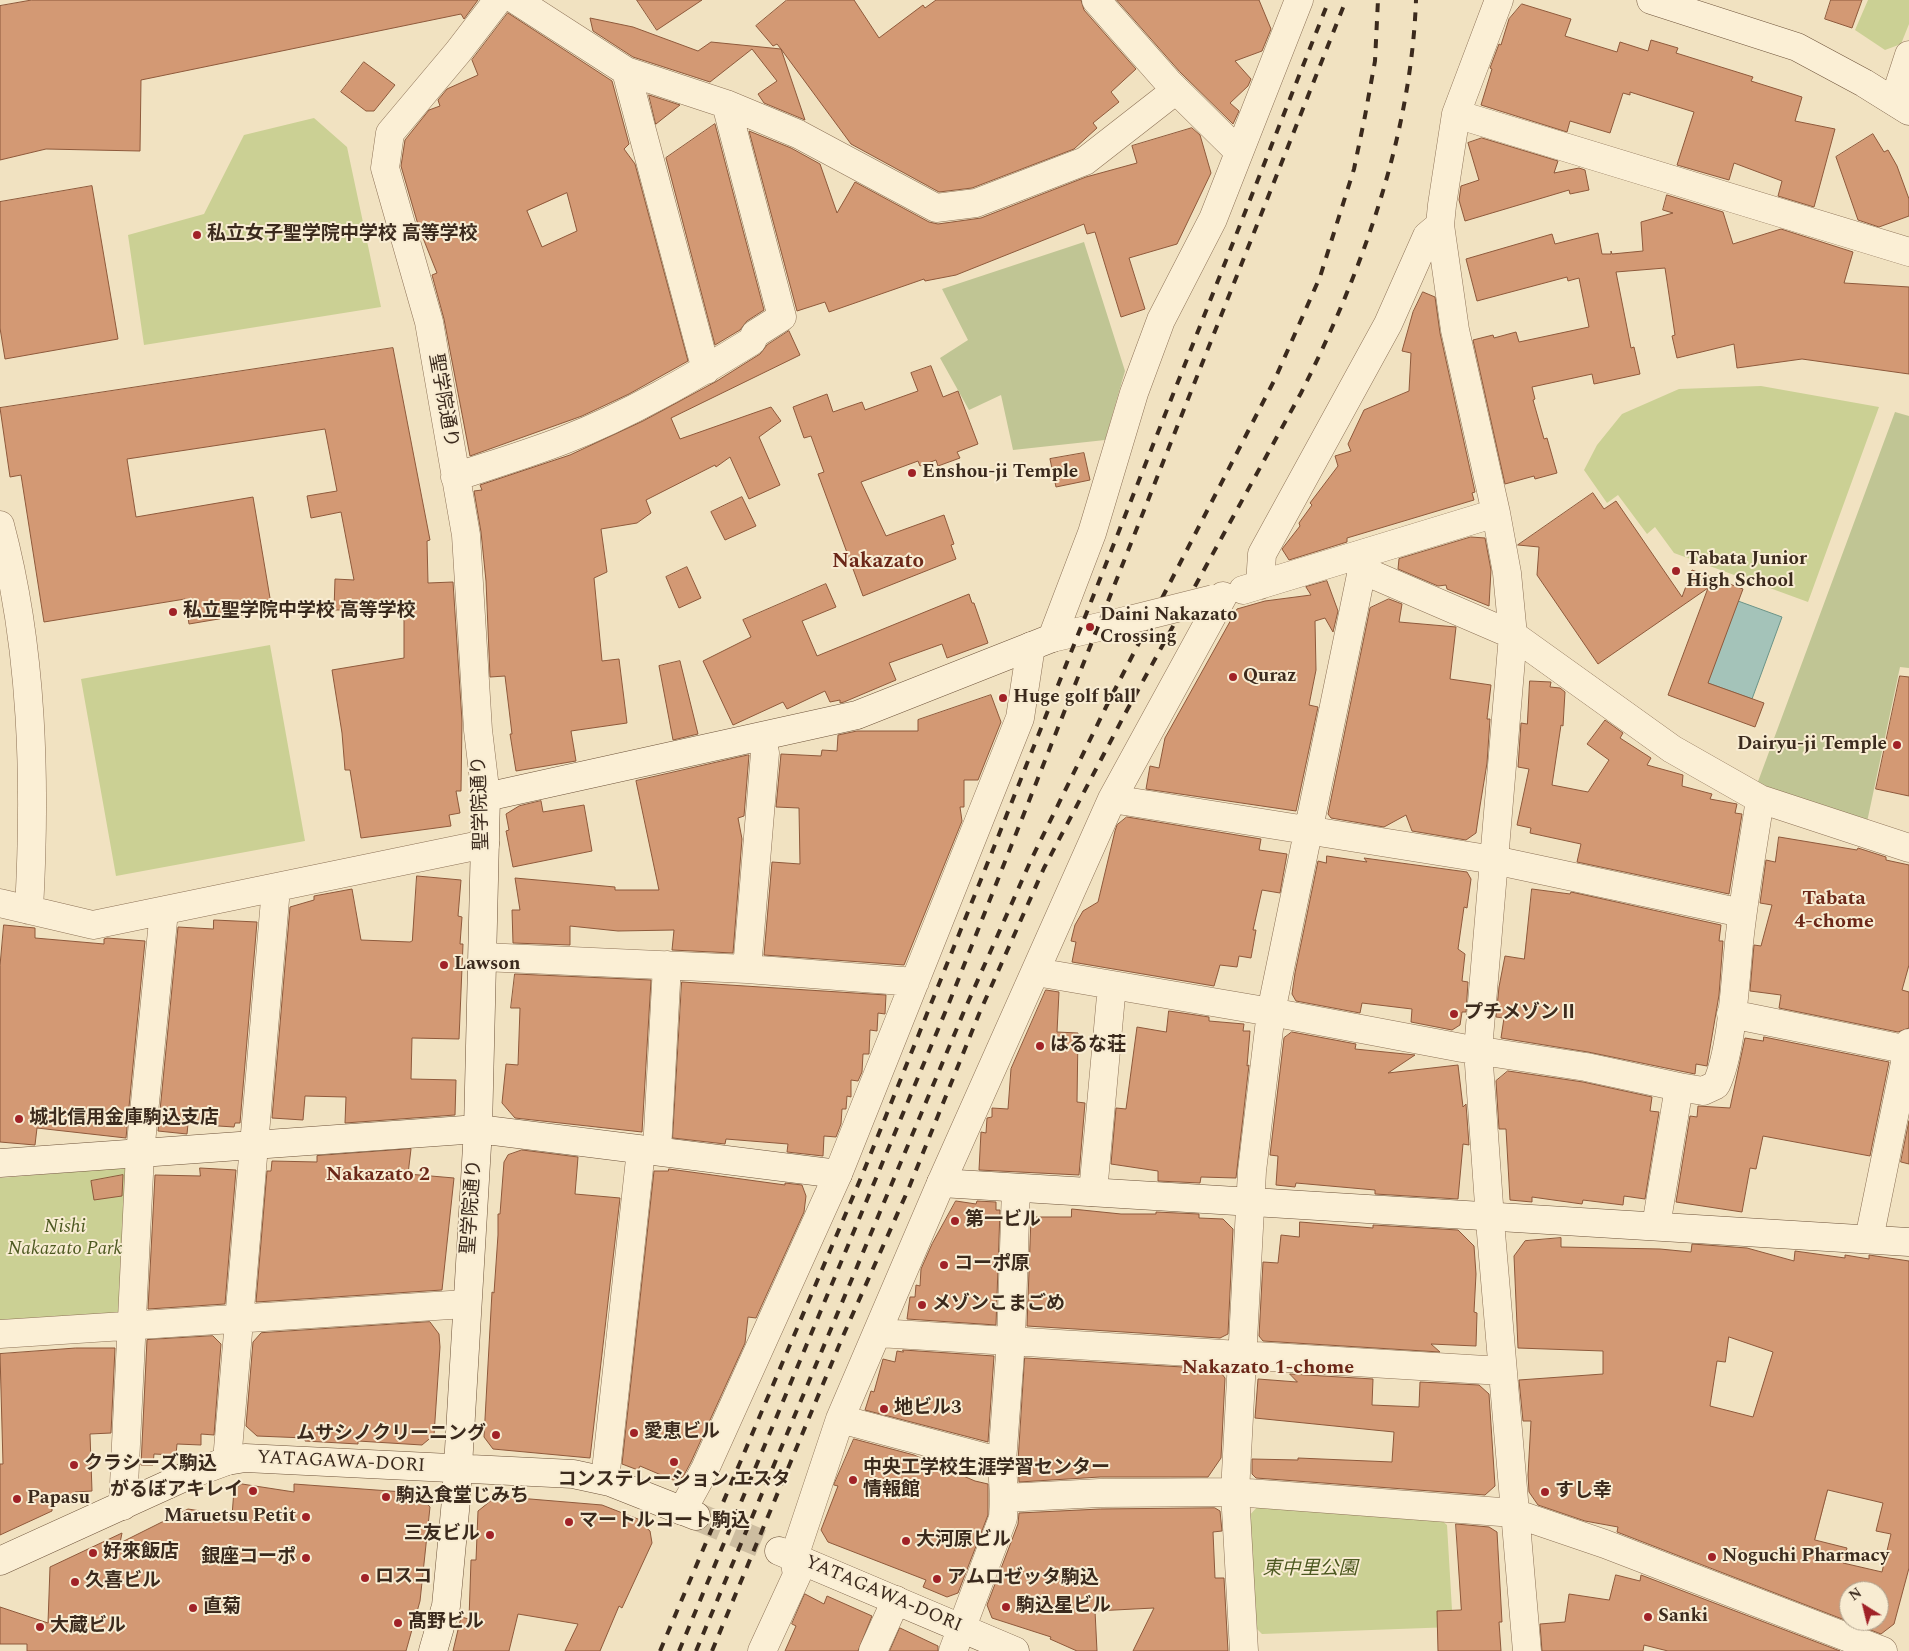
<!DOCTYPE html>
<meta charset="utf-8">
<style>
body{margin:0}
#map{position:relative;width:1909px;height:1651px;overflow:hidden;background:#f1e2c1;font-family:Spectral,serif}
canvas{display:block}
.north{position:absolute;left:1839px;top:1581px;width:50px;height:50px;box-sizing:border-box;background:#f8ecd2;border:1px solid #ac9e8a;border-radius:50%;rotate:324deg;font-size:14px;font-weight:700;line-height:20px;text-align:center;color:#3b2a1d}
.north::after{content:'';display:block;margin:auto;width:18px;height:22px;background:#a02227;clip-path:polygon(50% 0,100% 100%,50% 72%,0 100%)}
</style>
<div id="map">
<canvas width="1909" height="1651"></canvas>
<div class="north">N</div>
</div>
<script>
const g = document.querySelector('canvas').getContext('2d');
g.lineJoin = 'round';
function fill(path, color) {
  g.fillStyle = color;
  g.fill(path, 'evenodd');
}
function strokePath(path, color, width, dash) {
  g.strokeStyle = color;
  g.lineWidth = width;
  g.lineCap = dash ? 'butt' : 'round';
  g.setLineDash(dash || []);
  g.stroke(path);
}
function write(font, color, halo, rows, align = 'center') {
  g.font = font + ' Spectral,"Noto Sans JP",serif';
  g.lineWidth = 4;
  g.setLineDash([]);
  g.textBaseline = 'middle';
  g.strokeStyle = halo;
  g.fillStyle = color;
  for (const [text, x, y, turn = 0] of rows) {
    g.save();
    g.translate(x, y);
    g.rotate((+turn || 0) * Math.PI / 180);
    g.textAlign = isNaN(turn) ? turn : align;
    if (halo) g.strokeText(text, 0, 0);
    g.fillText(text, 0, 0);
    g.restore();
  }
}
const green = new Path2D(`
 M1868,0H1909V24L1901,44L1885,50L1855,30Z
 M314,118L347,147L381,307L144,345L128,235L204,214L244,135Z
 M1761,386L1879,407L1808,602L1674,553L1655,527L1647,534L1618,495L1607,503L1584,470L1597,445L1622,414L1679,389Z
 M270,645L305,841L116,876L81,679Z
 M134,1167L123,1315L0,1325V1178Z
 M1260,1504L1439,1518L1447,1525L1453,1627L1262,1634L1249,1621L1246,1519Z`);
const cemetery = new Path2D(`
 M1084,242L1125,371L1105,440L1013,450L1001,395L969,410L940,358L968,340L942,289Z
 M1895,412L1909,416V668L1900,667L1867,822L1756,787Z`);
const water = new Path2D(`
 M1738,601L1782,617L1752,699L1708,683Z`);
const building = new Path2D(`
 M32,0H478L464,19L461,14L141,80L140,151L46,149L0,160V6Z
 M637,0H702L657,30Z
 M787,0H854L879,38L923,5L925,8L936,0H1081L1084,10L1136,69L1111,92L1119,102L1093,123L1097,128L1074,149L972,188L939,192L851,144L781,49L805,120L764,103L758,94L777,81L752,49L710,82L633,57L593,31L590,18L633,27L698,51L711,42L781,49L777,44L773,46L756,26Z
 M1117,0H1259L1271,29L1262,51L1235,61L1251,79L1248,86L1230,103L1239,111L1233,124L1180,72Z
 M1831,0H1862L1852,28L1825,19Z
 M1522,4L1571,19L1565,36L1617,52L1620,42L1648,51L1651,40L1678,48L1676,53L1753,77L1751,81L1802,97L1795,121L1835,129L1814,207L1778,196L1782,181L1734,163L1729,180L1677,165L1694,112L1630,92V95L1623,93L1610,133L1570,121L1567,132L1481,105L1492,69L1490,68L1499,44L1501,45L1509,19Z
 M508,13L612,81L629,144L624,149L635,164L688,361L629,394L582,416L470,456L444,319L432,275L437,273L419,228L401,166L405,140L429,110L440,106L438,100L447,89L478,75L472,60ZM567,193L577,231L542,247L527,211Z
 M364,62L395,85L374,111H366L341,92Z
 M649,95L680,105L656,124Z
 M715,124L764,310L747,321L740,330L715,345L666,158Z
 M1192,128L1200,135L1211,173L1177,244L1129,258L1145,309L1121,317L1095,232L1087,234L1084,224L956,275L925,281L924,279L829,312L825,302L797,311L749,131L791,148L820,164L837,213L855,182L929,222L938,224L981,218L1086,177L1137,163L1132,146Z
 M1873,134L1884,152L1888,150L1897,166L1909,199V216L1879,227L1858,220L1836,157Z
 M1482,138L1558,161L1554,173L1579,168L1585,170L1589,190L1570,194L1569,190L1465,221L1459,200L1461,186L1479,180L1468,143Z
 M92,186L118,339L5,359L0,328V202Z
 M1667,195L1723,212L1733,244L1781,229L1853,252L1844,283L1909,287V374L1802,359L1737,368L1734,344L1677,358L1672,336L1675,335L1665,268L1616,272L1631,348L1634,347L1640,374L1594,384L1592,374L1532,387L1535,399L1533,400L1544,439L1547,438L1557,473L1535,479L1534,476L1505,484L1473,340L1493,335L1494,338L1516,332L1519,342L1589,327L1579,278L1568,281L1567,277L1477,301L1466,259L1552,234L1555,244L1598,233L1602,254H1611V251L1612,254L1643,251L1641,222L1673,213L1663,210Z
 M1423,292L1435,297L1440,333L1475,492L1472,493L1474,500L1347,538V542L1289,560L1282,549L1300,526L1299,523L1312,505L1310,503L1338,466L1335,456L1351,451L1348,444L1364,410L1409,391L1411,353L1402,351L1413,312Z
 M789,331L800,355L671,418L680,439L771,407L781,421L759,437L780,485L749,499L730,457L716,467L715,465L646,500L651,513L637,523L601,529L607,572L594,578L602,661L619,659L627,723L571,731L576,761L516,771L510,734H512L505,676L490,677L486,581L481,532L474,491L482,490L480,485L570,455L643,421L717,381L760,354L767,345Z
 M393,348L430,540L427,541L428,583L453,582L462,721L461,791H456L460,813L449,815L451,826L361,838L350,770H345L342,733L332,670L404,658V610H334L335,579L354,580L341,512L311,518L307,496L337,491L325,429L127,459L136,517L253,497L272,610L189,624L185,599L44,622L21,475L10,477L0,408Z
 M931,366L943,397L958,391L978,444L957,452L960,458L938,466L936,460L920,466L918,461L861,482L886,536L944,515L954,544L951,545L956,559L863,596L818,474L824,472L811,436L804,438L793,407L827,394L833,412L862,402L865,410L918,391L911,373Z
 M1084,453L1090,480L1056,487L1050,459Z
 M1593,493L1604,509L1616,501L1682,597L1692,570L1743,589L1708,683L1764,703L1755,727L1668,695L1708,588L1598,664L1537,575L1539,547L1518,545Z
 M742,497L756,526L725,540L711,512Z
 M1471,537L1485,538L1491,570L1489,606L1447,589L1446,585L1438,586L1398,569L1399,559Z
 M687,567L701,598L679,608L666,577Z
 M1327,581L1338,611L1333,632L1325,618L1315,621L1316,670L1309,705L1318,707L1296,811L1146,789L1150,766L1159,768L1165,738L1237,609L1265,601L1311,595L1306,587Z
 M826,584L836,607L802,621L817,656L969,594L972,603H974L988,643L947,658L942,644L889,663L896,680L844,702L840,703V700L830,702L825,691L787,709L783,702L733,725L703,661L751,637L743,620Z
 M1389,599L1402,604L1399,622L1456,627L1450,679L1491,685L1487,719H1490L1487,763L1480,806L1476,833L1466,840L1412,831L1406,815L1384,827L1331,818L1328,814L1370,608Z
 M680,661L698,734L673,740L659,666Z
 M1900,676L1909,677V796L1876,789Z
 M1530,681L1551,682L1550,687L1560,688L1565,692L1563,726L1561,725L1552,785L1588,792L1609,760L1587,744L1605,720L1623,733L1620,738L1651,758L1647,765L1683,775L1682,786L1712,794L1710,799L1737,804L1735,813L1742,814L1729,894L1577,862L1581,844L1530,833L1531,828L1517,825L1529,769L1518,767L1521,723L1527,724Z
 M991,695L1001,722L978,780H964V807H960L962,821L904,965L764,955L772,862L800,864L799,808L776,807L781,754L821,756L822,750L837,751L838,735L857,731H918V720Z
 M748,755H749L744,816L738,818L742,839L733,953L672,950L674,930L618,931L570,926V945L513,943L512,910H520L515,878L615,887V890H659L636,781Z
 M541,801L543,812L584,805L592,851L513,867L506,831L509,830L506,814L519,806Z
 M1127,817L1261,839L1259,850L1287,854L1280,893L1262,890L1253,930H1256L1251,958L1239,956L1237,967L1220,965L1214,986L1072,962L1076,942L1071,941L1075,925L1083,911L1098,902L1115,831L1117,825Z
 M1779,837L1857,850L1858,848L1886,857V860L1909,865V965L1902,990L1909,992V1028L1898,1032L1779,1008L1781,995L1750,991L1754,945L1761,946L1772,905L1760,903L1766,860L1775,862Z
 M1327,856L1367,862L1364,858L1467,872L1471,879L1467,908L1464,907L1458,949L1465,954L1462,981L1468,982L1466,1012H1462L1460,1025L1452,1030L1411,1022L1412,1009L1362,1003L1360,1013L1296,1001L1292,994L1295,973L1318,861L1326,863Z
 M417,876L461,880L458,916L462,917L460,944H463L459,1039L412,1038L411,1079L456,1080L455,1115L345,1123L346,1097L305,1096L303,1120L272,1118L290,907L314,900V896L352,889L361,940L410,942L412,941Z
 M1532,889L1570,894L1571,892L1721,925L1719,941H1723L1719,995L1707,1066L1696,1064L1695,1074L1588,1052L1501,1038L1504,1018L1496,1017L1499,987L1505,956L1524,959Z
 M214,920L257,922L240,1123H235L234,1127L188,1124L187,1134L158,1131L178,927L213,929Z
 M4,925L35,928V938L104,944V939L107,938L145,941L126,1138L37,1128L35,1145L0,1142V966Z
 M515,974L651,980L642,1132L515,1118L502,1103L506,1064L518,1065L520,1008H511Z
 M682,982L886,995L885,1014L878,1013L877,1031L870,1030L869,1054H863L862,1072L858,1081L851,1080V1097L847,1096L846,1109H842L841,1124L836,1137L824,1136L823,1156L787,1152L788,1144L726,1139L725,1144L673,1138Z
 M1046,990L1059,992L1057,1032L1078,1033L1077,1102L1085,1103L1079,1175L979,1170L981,1132L986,1133L987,1118L992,1117V1108L1008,1109L1011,1069Z
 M1169,1011L1209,1017V1021L1244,1024L1243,1031H1250L1247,1066L1249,1065L1236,1178L1201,1177L1200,1183L1158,1181V1171L1111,1164L1116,1108L1126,1109L1137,1027L1166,1032Z
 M1292,1032L1356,1044L1355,1049L1415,1055L1388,1073L1458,1065L1463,1107L1466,1104L1469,1145L1463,1144L1458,1199L1375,1194V1190L1296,1183L1295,1187L1276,1185L1278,1156L1270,1155L1284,1038Z
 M1764,1037L1889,1062L1870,1156L1763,1136L1756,1169L1750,1168L1742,1212L1676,1202L1690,1116L1697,1117L1698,1106L1730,1108L1745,1038L1763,1041Z
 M1508,1071L1583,1082L1652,1097L1650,1111L1659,1112L1645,1199L1624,1196L1623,1205L1583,1200L1582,1204L1532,1197V1202L1510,1200L1506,1129H1499L1496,1081Z
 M1909,1121V1164L1901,1162Z
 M411,1149L408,1174L454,1178L442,1290L256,1302L267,1171H271L272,1161L317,1162V1156Z
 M522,1150L578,1157L575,1194L620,1198L590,1458L493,1449L484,1437L492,1292L494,1293L498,1235V1214H500L504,1162L508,1155Z
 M200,1168L236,1170L225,1304L148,1309L155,1175L200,1176Z
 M669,1169L785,1185V1183L802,1185L806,1196L804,1212L756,1318L748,1317L745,1343L691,1462L683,1477L673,1480L640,1466L638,1470L622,1464L654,1171H668Z
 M123,1175L122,1196L94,1200L91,1181Z
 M956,1201L976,1204L977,1201L996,1202V1210H1000L996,1325L907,1319L910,1297H915L916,1285L920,1286L921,1269L932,1244Z
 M1072,1209L1121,1214H1156V1212L1199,1214V1218L1223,1219L1233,1229L1228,1334L1220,1338L1027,1326L1031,1217H1071Z
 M1300,1222L1373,1228V1225L1458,1230L1474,1246L1476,1274L1474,1312L1477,1313L1476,1346L1431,1344L1440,1352L1263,1341L1259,1336L1263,1262L1278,1263L1281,1235L1299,1237Z
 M1561,1238V1247L1660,1249L1691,1252L1692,1244L1747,1248L1794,1261L1795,1251L1845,1258V1255L1869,1259V1255L1909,1261V1568L1894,1624L1881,1634L1617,1532L1618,1527L1585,1521L1538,1505L1529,1492L1528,1475L1531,1421H1523L1519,1380L1603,1374V1351L1518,1348L1514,1256L1525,1241ZM1729,1337L1773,1352L1753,1417L1710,1406L1717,1361L1725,1362ZM1828,1490L1883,1503L1876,1531L1891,1534L1882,1572L1843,1563L1847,1548L1815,1540ZM1849,1591H1879V1621H1849Z
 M430,1322L439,1334L440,1347L434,1435L422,1445L358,1441V1444L305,1441V1438L257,1436L246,1426L253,1342L261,1333Z
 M213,1336L221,1344L214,1435L201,1434V1445L177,1444L176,1455L154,1454L153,1465H141L147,1340Z
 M76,1348H115L111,1433L90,1434L92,1491L75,1492V1499L52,1500V1511L0,1535V1464H3L0,1354Z
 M903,1350L994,1356L988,1442L865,1410L871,1391L874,1392L883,1359L895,1362L897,1351L903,1352Z
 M1025,1358L1218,1369L1225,1378L1221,1458L1208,1477H1100L1019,1482L1018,1462Z
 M1290,1374L1373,1379L1372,1405L1419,1407L1420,1382L1479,1385L1489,1394L1495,1486L1485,1495L1256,1478L1252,1474V1459L1298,1460V1458L1392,1462L1394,1432L1255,1418L1258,1379L1297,1382Z
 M854,1439L914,1455L975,1481L988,1484V1515L958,1593L947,1597L923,1587L926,1580L828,1542L821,1530L838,1486L834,1485Z
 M242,1484L294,1492V1484L417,1493L430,1507L420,1601L406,1651H27V1644H0V1607L48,1623L50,1567L122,1533L120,1543L188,1509L232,1516L234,1490Z
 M506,1497L602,1505L643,1521V1525L650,1531L652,1543L622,1608L619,1606L600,1651H565L578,1624L518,1614L509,1651H453L461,1617L469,1619L471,1560H476L478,1511L493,1499Z
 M1215,1508L1220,1511L1222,1531L1213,1532L1215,1578H1224L1228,1651H1133L1154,1608L1095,1611L1097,1651H1077L1050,1639L1051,1637L992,1618L987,1605L1018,1524L1019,1513L1100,1509Z
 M1456,1524L1489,1527L1497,1532L1502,1622H1499L1501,1651H1438L1437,1611L1461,1610Z
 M1616,1575L1640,1581L1641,1575L1840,1651H1668L1644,1645L1643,1651H1542L1540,1624L1565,1622L1569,1594L1609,1600Z
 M805,1594L824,1604L827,1596L872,1616L858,1651H785L796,1626L792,1624Z
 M900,1628L938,1646V1651H890Z`);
const secondaryTunnel = new Path2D(`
 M696,1516L779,1551`);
const street = new Path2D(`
 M516,0L626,71L726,104L798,134L936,208L976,203L1085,161L1176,90
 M1096,0L1169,83L1239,152
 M626,71L706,370
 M1894,101L1909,55
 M1456,114L1909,252
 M1440,225L1455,330L1496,513L1507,573L1513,635L1478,1050L1491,1233L1527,1651
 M455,477C491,465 528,454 564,440C629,415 692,378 752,341L755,334L782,317L726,104
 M0,525C33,649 36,782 29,910
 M1362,570L1513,635L1672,749L1760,799L1909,848
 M1260,585L1262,554L1388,324L1427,236L1440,225L1442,205L1456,114L1499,0
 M1243,590L1496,513
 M1052,638L1092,533L1134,393L1161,320L1213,219L1299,0
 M1052,638L1129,620
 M486,797L478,730L466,535L429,322L385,168L390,133L458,52L498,0
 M1112,799L1494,860L1742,913
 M0,903L93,925L485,844
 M483,957L747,969L915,982
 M747,969L765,753L761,737
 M1036,972L1271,1012L1462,1048L1586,1067L1679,1087
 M1731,1014L1909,1050
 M657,1151L667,965
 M1093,1192L1112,985
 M1656,1226L1679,1087L1703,1091L1716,1085C1732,1052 1735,982 1739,943C1744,895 1753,847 1760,799
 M1869,1239L1909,1043
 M878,1333L1502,1371
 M0,1334L466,1304
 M840,1419L1002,1462
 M227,1461L276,888
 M605,1480L641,1150
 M1004,1498L1002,1462L1011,1341L1016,1188
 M123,1506L140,1153L164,911
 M682,1511L705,1469L838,1174L1020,718L1031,646
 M762,1651L797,1575L794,1557L840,1419L941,1183L1112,799L1223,596
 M873,1651L896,1600
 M953,1651L1003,1518L1004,1498L1100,1493L1235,1492L1514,1513L1605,1544L1883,1651
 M1244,1651L1235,1492L1252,1171L1271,1012L1362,570L1358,555`);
const secondary = new Path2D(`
 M1651,0L1797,47L1864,83L1909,111
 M0,1163L478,1129L838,1174
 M941,1183L1909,1242
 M779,1551L1015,1651
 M0,1561L189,1475L227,1461L245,1458L573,1474L610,1482L696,1516
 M433,1651L446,1606L456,1500L478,1129L486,797L857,715L1052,638`);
const rail = new Path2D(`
 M660,1651L863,1173L994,847L1329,0
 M679,1651L949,1003L1346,0
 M696,1651L965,1009L1031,860L1108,703L1275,379L1320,277L1354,169L1365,116L1375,61L1378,0
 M712,1651L843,1336L908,1190L979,1014L1044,868L1126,712L1301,393C1362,272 1411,137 1416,0`);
const streetBridge = new Path2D(`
 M1129,620L1213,599`);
const markers = [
 [197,235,5,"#a02227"],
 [912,473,5,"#a02227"],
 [1676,571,5,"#a02227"],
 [173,612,5,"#a02227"],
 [1090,627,5,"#a02227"],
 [1233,677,5,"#a02227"],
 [1003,698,5,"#a02227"],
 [1897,745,5,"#a02227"],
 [444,965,5,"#a02227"],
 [1454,1014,5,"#a02227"],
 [1040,1046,5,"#a02227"],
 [19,1119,5,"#a02227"],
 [955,1221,5,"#a02227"],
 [944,1265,5,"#a02227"],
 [922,1305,5,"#a02227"],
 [884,1409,5,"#a02227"],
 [634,1433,5,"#a02227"],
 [496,1435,5,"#a02227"],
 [674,1462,5,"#a02227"],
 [74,1465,5,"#a02227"],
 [853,1480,5,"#a02227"],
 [253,1491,5,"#a02227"],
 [1545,1492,5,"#a02227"],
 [386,1497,5,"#a02227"],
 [17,1499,5,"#a02227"],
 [306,1517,5,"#a02227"],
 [569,1522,5,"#a02227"],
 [490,1535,5,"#a02227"],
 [906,1541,5,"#a02227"],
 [93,1553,5,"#a02227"],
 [1712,1557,5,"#a02227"],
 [306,1558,5,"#a02227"],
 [365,1578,5,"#a02227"],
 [937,1579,5,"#a02227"],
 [75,1582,5,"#a02227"],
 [1006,1607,5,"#a02227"],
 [193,1608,5,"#a02227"],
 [1648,1617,5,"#a02227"],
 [398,1623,5,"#a02227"],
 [40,1627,5,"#a02227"]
];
const poiNames = [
 ["私立女子聖学院中学校 高等学校",207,235],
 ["Enshou-ji Temple",922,473],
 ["Tabata Junior",1686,560],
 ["High School",1686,582],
 ["私立聖学院中学校 高等学校",183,612],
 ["Daini Nakazato",1100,616],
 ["Crossing",1100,638],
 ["Quraz",1243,677],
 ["Huge golf ball",1013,698],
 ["Dairyu-ji Temple",1887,745,"right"],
 ["Lawson",454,965],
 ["プチメゾンⅡ",1464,1014],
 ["はるな荘",1050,1046],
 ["城北信用金庫駒込支店",29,1119],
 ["第一ビル",965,1221],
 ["コーポ原",954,1265],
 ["メゾンこまごめ",932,1305],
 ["地ビル3",894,1409],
 ["愛恵ビル",644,1433],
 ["ムサシノクリーニング",486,1435,"right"],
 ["クラシーズ駒込",84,1465],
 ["中央工学校生涯学習センター",863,1469],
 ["情報館",863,1491],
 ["コンステレーション エスタ",674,1481,"center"],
 ["がるぼアキレイ",243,1491,"right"],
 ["すし幸",1555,1492],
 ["駒込食堂じみち",396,1497],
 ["Papasu",27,1499],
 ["Maruetsu Petit",296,1517,"right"],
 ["マートルコート駒込",579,1522],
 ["三友ビル",480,1535,"right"],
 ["大河原ビル",916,1541],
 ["好來飯店",103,1553],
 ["Noguchi Pharmacy",1722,1557],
 ["銀座コーポ",296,1558,"right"],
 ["ロスコ",375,1578],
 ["アムロゼッタ駒込",947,1579],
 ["久喜ビル",85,1582],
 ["駒込星ビル",1016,1607],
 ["直菊",203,1608],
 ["Sanki",1658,1617],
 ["髙野ビル",408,1623],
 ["大蔵ビル",50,1627]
];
const streetNames = [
 ["聖学院通り",442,401,80],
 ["聖学院通り",482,803,-92],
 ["聖学院通り",473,1207,-86],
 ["YATAGAWA-DORI",341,1463,3],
 ["YATAGAWA-DORI",883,1595,23]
];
const parkNames = [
 ["Nishi",65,1228],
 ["Nakazato Park",65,1250],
 ["東中里公園",1310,1570]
];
const neighbourhoodNames = [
 ["Tabata",1834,900],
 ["4-chome",1834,923],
 ["Nakazato 2",378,1176],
 ["Nakazato 1-chome",1268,1369]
];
const quarterNames = [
 ["Nakazato",878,563]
];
fill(green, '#cbd094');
fill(cemetery, '#c0c594');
fill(water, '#a4c3b9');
strokePath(water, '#6a9387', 1);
fill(building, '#d39974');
strokePath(building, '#8e593b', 1);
strokePath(secondaryTunnel, '#cdbda0', 28, [28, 14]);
strokePath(street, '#8d7257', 29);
strokePath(secondary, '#6e533a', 29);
strokePath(street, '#fbefd5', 28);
strokePath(secondary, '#fbefd5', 28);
strokePath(rail, '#3b2a1d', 4, [9, 9]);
strokePath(streetBridge, '#8d7257', 29, []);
strokePath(streetBridge, '#fbefd5', 28);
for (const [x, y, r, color] of markers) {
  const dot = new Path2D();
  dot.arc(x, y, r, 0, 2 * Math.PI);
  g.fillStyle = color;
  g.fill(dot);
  strokePath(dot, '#f8ecd2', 2);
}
write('bold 19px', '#3b2a1d', '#f8ecd2', poiNames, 'left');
write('19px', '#3b2a1d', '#f8ecd2', streetNames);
write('italic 19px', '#4d5921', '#f8ecd2', parkNames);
write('bold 20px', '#6b2718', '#f8ecd2', neighbourhoodNames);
write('bold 21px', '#6b2718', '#f8ecd2', quarterNames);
</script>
